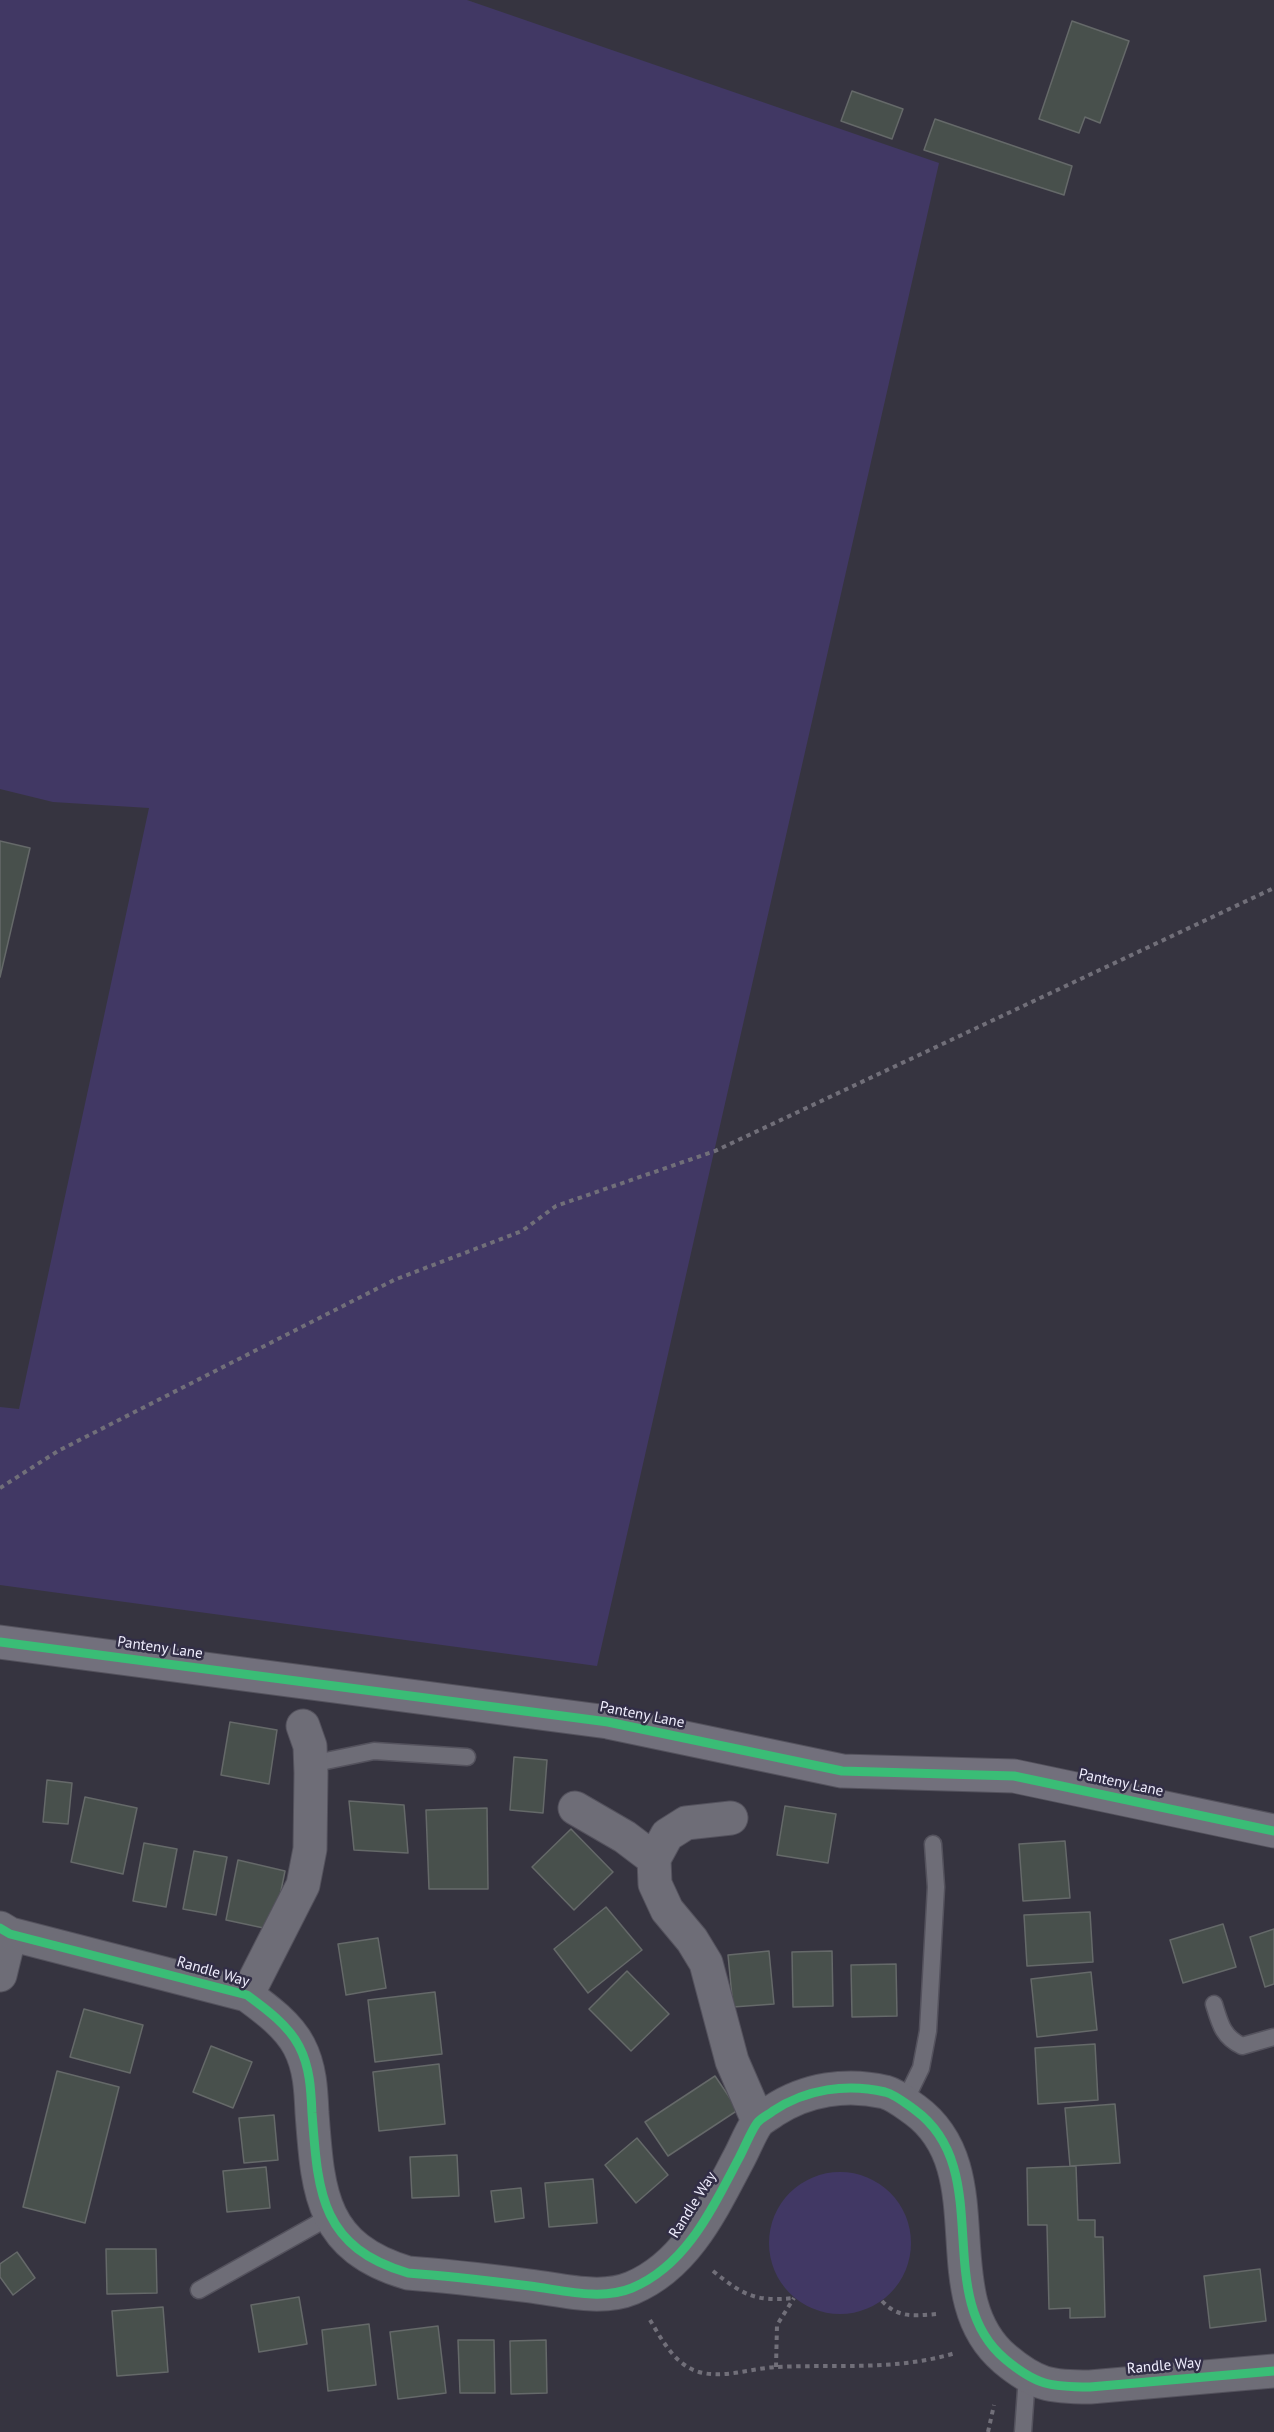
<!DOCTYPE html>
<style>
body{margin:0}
canvas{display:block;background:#363440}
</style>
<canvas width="1274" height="2432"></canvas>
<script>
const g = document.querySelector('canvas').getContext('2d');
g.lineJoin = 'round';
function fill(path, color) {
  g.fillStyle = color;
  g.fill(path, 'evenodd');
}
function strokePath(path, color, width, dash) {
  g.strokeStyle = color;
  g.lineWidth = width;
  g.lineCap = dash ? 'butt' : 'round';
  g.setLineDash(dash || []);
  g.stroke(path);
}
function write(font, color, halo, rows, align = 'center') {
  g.font = font + ' "PT Sans",sans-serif';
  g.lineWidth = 5;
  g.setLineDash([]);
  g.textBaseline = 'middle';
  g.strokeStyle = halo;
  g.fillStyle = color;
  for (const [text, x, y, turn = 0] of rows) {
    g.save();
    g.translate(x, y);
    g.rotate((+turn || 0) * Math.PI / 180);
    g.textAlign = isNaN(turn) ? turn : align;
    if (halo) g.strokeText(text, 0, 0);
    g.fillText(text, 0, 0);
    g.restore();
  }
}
const green = new Path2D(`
 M0,0H467L939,163L597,1666L0,1585V1407L19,1409L149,808L53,802L0,789Z
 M769 2243a71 71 0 1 1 142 0a71 71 0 1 1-142 0Z`);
const building = new Path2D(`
 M1072,21L1129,41L1100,123L1085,117L1079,133L1039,119Z
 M852,91L903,109L892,139L841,121Z
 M935,119L1072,166L1064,195L924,150Z
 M0,841L30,848L0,977Z
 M230,1722L277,1730L269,1784L221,1775Z
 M514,1757L547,1760L543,1813L510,1810Z
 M47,1780L72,1783L68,1824L43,1822Z
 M85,1797L137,1808L123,1874L71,1862Z
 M349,1801L404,1805L408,1853L354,1850Z
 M785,1806L836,1814L828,1863L777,1855Z
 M487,1808L488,1889H429L426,1810Z
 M571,1829L613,1872L574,1910L532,1867Z
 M1065,1841L1070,1898L1023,1901L1019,1844Z
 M144,1843L177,1849L166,1907L133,1901Z
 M194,1851L227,1857L216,1915L183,1909Z
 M238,1860L285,1871L273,1930L226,1920Z
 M606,1907L642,1950L588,1993L554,1949Z
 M1090,1912L1093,1962L1027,1966L1024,1915Z
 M1223,1924L1236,1967L1183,1983L1170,1940Z
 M1274,1929V1984L1265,1987L1250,1937Z
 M378,1938L386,1988L346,1995L338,1944Z
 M769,1951L774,2004L733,2007L728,1955Z
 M832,1951L833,2006L793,2007L792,1952Z
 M896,1964L897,2016L852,2017L851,1965Z
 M627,1971L669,2014L631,2051L589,2009Z
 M1091,1972L1097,2030L1037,2037L1031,1979Z
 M435,1992L442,2054L375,2062L368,2000Z
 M84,2009L143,2025L130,2073L70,2057Z
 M1095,2044L1098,2100L1038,2104L1035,2048Z
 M211,2046L252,2062L233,2108L193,2092Z
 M439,2064L445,2124L379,2131L373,2072Z
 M57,2071L119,2087L85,2223L23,2207Z
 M715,2076L738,2110L668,2156L645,2122Z
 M1115,2104L1120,2163L1070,2166L1065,2108Z
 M274,2115L278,2160L244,2163L239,2118Z
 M637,2138L668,2175L636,2203L605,2165Z
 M457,2155L459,2196L412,2198L410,2157Z
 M1076,2166L1078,2220H1095V2237H1103L1105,2317L1070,2318V2308L1049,2309L1047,2225H1028L1027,2168Z
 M266,2167L270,2208L227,2212L223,2171Z
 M593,2179L597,2223L549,2227L545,2183Z
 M521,2188L524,2218L495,2222L491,2191Z
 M106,2249H156L157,2293L107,2294Z
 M17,2252L35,2278L13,2295L0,2277V2264Z
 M1260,2269L1266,2321L1210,2328L1204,2276Z
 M299,2297L307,2344L259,2352L251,2305Z
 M163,2307L168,2372L117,2376L112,2311Z
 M369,2324L376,2385L328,2391L322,2330Z
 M438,2326L446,2393L398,2399L390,2332Z
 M458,2340H494L495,2393H460Z
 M546,2340L547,2393L511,2394L510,2341Z`);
const path = new Path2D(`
 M0,1488L58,1451L394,1280L522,1231L556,1206L715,1151L1274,888
 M713,2271C743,2295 755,2302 794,2298
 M882,2301C898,2318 913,2316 936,2314
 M650,2320C662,2340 675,2365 699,2372C723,2379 753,2368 777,2367C837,2364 896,2371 955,2353
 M776,2367L777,2325L794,2298
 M988,2432L994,2405`);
const lane = new Path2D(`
 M311,1764L374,1751L467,1757
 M1214,2004C1220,2024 1223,2037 1242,2046L1274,2037
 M904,2103L921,2068L928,2031L936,1887L933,1844
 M199,2290L331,2216
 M1023,2432L1027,2376`);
const street = new Path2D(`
 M575,1808L625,1837L654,1859
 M731,1818L686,1823L667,1835L654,1859L655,1884L667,1910L692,1940L706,1963L732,2061L758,2121
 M0,1928L10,1934L247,1995C266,2009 288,2025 299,2046C310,2067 311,2090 312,2113C318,2192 320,2247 408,2273C449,2276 490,2281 530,2286C562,2290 601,2301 632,2288C687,2265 713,2207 739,2158C745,2147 750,2133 757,2123C761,2118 768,2115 773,2111C806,2089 847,2083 885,2092C896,2095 905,2103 915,2110C997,2170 930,2296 1005,2359C1036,2385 1050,2387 1090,2387L1274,2371
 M0,1975L10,1934
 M247,1995L303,1885L310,1849L311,1773L310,1746L303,1726`);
const secondary = new Path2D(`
 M0,1642L608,1722L842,1771L1014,1776L1274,1831`);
const cycleway = new Path2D(`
 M0,1642L608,1722L842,1771L1014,1776L1274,1831
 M0,1928L10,1934L247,1995C266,2009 288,2025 299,2046C310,2067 311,2090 312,2113C318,2192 320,2247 408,2273C449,2276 490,2281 530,2286C562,2290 601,2301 632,2288C687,2265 713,2207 739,2158C745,2147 750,2133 757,2123C761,2118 768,2115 773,2111C806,2089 847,2083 885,2092C896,2095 905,2103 915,2110C997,2170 930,2296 1005,2359C1036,2385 1050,2387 1090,2387L1274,2371`);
const streetNames = [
 ["Panteny Lane",160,1648,8],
 ["Panteny Lane",642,1715,11],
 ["Panteny Lane",1121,1783,12],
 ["Randle Way",213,1972,16],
 ["Randle Way",693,2205,-58],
 ["Randle Way",1164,2366,-5]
];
fill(green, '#413864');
fill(building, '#48504c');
strokePath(building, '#656969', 1.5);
strokePath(lane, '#54525d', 19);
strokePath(street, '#54525d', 35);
strokePath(secondary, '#54525d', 35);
strokePath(path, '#716f79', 4, [4.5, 4.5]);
strokePath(lane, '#6e6d77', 16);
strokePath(street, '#6e6d77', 33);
strokePath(secondary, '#72707c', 33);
strokePath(cycleway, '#3abd76', 9);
write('15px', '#efedfd', '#322e46', streetNames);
</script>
